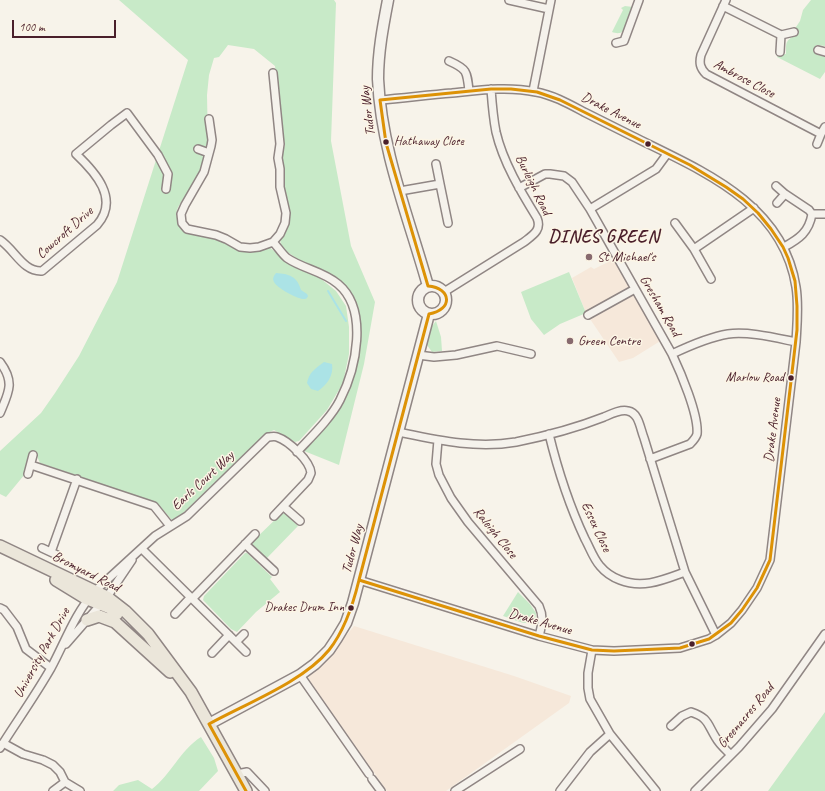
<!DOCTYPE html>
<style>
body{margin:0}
#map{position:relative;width:825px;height:791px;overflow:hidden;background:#f7f3ea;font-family:Caveat,sans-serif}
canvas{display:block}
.scale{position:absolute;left:12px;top:20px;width:104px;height:18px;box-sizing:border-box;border:2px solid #4a1f2b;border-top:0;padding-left:5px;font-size:12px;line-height:14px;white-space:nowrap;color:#4a1f2b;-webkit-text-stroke:3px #fcf5e5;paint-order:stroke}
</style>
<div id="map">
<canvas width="825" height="791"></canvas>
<div class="scale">100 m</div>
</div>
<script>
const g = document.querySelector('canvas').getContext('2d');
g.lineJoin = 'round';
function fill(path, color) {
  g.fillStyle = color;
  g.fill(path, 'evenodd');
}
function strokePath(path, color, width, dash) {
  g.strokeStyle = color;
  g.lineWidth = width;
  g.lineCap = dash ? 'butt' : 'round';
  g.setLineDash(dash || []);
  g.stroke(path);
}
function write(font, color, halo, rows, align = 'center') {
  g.font = font + ' Caveat,sans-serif';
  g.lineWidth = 3;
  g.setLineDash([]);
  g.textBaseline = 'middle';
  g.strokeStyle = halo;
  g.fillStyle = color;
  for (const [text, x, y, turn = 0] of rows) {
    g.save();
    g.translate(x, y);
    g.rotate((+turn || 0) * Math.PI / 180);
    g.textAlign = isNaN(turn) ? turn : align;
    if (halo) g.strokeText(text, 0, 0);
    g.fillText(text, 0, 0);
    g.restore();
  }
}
const built = new Path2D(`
 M616,258L662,340L633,358L619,362L586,313L572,278L591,267L594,269Z
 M354,626L514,676L571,696L569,703L446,791H387L307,677L323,664Z`);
const green = new Path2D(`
 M119,0H334L336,3L331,141L351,246L375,302L364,364L339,465L304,451L337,409L353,372L356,307L350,292L341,282L320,269L299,260L286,251L281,246L280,238L286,229L288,218L287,200L283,183L284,167L282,154L285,145L281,127L275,66L254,49L228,45L219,57L214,58L209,75L207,95L208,145L202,148L197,147L195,152C199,153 202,153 203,157C209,169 181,198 177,210C175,217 180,225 183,231L219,240L234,248L248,252L263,247H269L295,267L320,278L336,291L346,306L349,327V354L343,383L327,410L299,441L295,442L274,430L265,434L176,520H172L157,503L40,463L36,454L31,452L25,474L6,497L0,494V451L41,413L55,393L79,356L117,282L188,60Z
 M811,0H825V46L816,45L815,54L825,57V72L820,79L777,57L778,55L786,54C786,40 786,41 797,34L796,27L800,21L803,10Z
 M625,6L633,7C631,12 626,29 622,32C619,34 615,33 612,32L623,10L621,8Z
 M569,272L586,313L560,324L544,335L531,319L521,292Z
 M436,321L441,337L442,351L432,352L427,345L429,330Z
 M282,513L286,514L298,526L266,559L253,546L252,542Z
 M245,553H247L272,577L270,579L280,592L256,612L237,632L231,629L203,600L204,596Z
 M518,592L530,604L536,613L535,622C525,626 513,619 503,616Z
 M825,712V791H768Z
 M201,737L214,758L218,771L199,791H113L119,785L138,780L152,789C171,775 180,750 201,737Z`);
const water = new Path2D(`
 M276,273C289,274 297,276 301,290L307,294L308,296C307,298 307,299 304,299C297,299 277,288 274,282C272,278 274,276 276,273Z
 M324,362L332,364C334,375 327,385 318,391L311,389L307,383C309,372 316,368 324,362Z`);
const stream = new Path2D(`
 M328,291L346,321`);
const street = new Path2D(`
 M509,0L549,9
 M726,0L701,55C699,63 700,68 706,74L821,134L825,127
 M723,6L781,35L794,32
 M616,43L624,41L639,0
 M818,50L825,52
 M780,52L781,35
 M449,61C467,69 467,71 469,91
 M533,91L551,0
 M209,119L212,140L211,146L204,172L185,205L181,214L182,223L187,229L216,235L226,239L240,247L250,248L259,247L273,242L280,234L285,223L286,213L280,187V169L278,158L280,144L273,73
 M817,144L821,134
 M198,149L209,153
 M440,184L448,223
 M776,186L785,194L809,210L812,214C809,232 799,239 784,247
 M519,188L545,174H550L564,176L572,182L590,209L672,354C680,371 699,415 697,434C696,438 693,441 690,444L650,459
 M400,191L440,184L436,164
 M777,203L785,194
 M590,209L656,169L667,154
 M812,214H825
 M675,223L694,249L754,208
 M0,240C15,250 23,272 42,271L97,225C120,199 95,172 76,154L111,125L127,113L158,155L168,174L166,189
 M273,242C278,247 281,253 287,258C303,269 323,271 338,284C369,310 356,369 340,400C331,418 311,437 297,452
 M694,249L711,279
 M444,292L524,242C533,235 542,230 537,218C521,192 503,162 496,132C493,117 492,103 491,89
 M588,315L635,289
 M672,354C689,346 709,337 728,334C748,331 776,338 796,342
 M418,355L434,357L456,355L497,346L531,354
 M0,362C15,382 9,392 0,413
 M398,432C437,440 476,449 516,442C546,436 576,428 604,417C611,414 621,409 628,411C639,413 640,428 644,438L685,572L716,635
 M549,434C558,471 569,505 585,539C590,548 593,558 600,566C605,572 612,577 620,580C643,589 663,580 685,572
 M438,440L436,464L439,475L451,498L468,522L539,606C544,617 542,625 539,636
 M31,465L154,506L170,526
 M28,474L33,455
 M284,507L300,521
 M245,544L274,571
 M42,548L57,555
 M142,549L246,652
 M51,552L77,479
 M359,580L539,636L592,650L614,651L680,648L709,639L716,635L731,623L742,610L757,588L770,560L796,342C797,324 799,305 796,287C783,202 700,170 632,136C616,128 600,120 584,112C569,104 553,95 536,92C508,86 480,90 452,93C428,95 404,98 380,100
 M193,598L255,534
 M0,608L4,610L17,627L26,649L51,668
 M175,614L191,597
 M236,642L244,634
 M66,644L107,597L132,560
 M592,650L588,673V688L590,699L610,734L656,791
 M212,653L229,635
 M300,675L369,774
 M671,726L682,716L691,712C709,718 707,724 716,738C719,744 726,750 731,755
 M3,743L23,754L43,760L53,765L60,772L65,782L80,791
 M0,748C17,721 35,696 51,668C65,642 75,613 95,591L155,536L187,516L268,437C271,437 274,436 277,437C289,441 310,461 311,473L308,480L274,516
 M237,774L247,772L265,791
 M372,779L381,791
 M53,791L65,782
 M455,791L520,749
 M560,791L590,752L610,734
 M695,791L739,747L772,709L825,634`);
const secondary = new Path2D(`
 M388,0C383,26 378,52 378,79C381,150 409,218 428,286
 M418 300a14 14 0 1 1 28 0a14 14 0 1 1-28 0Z
 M209,724L300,675L315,664L329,650L337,638L346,623L353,603L429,314`);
const primary = new Path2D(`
 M0,546L107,597L125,611L148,634L191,692L246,791
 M56,580L87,599L110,608L117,614
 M87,620L99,616L115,622L170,672`);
const bus1 = new Path2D(`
 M491,89H511L537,92L560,100L690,165L726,187L743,199L758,213L771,229L783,247L788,258L795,281L797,306V330L770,560L757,588L742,610L731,623L709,639L680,648L614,651L592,650L539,636L359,580L429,314C453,310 452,288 428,286L386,143L380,100Z
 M246,791L209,724C245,704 303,682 329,650C345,630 353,605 359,580`);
const markers = [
 [386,142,3.5,"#4a1f2b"],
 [648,144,3.5,"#4a1f2b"],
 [589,257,4,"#87696e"],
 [570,341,4,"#87696e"],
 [791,378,3.5,"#4a1f2b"],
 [351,608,3.5,"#4a1f2b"],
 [692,644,3.5,"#4a1f2b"]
];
const busNames = [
 ["Hathaway Close",394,142,"left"],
 ["Marlow Road",784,378],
 ["Drakes Drum Inn",344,608]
];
const streetNames = [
 ["Ambrose Close",744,79,28],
 ["Tudor Way",368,111,-97],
 ["Drake Avenue",611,111,27],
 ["Burleigh Road",533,185,64],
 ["Cowcroft Drive",65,233,-42],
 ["Gresham Road",660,306,60],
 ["Drake Avenue",773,430,-83],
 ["Earls Court Way",203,481,-43],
 ["Essex Close",596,527,65],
 ["Raleigh Close",495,533,51],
 ["Tudor Way",353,549,-75],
 ["Bromyard Road",86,572,27],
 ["Drake Avenue",540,622,16],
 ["University Park Drive",42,653,-61],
 ["Greenacres Road",746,716,-50]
];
const poiNames = [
 ["St Michael's",597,257],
 ["Green Centre",578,341]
];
const districtNames = [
 ["DINES GREEN",604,237]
];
fill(built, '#f6e8da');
fill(green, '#c8eac8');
fill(water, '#abe3e6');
strokePath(stream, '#abe3e6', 2);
strokePath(street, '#908684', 10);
strokePath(secondary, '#908684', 13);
strokePath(primary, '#908684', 14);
strokePath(street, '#f5f2ec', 7);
strokePath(secondary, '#f5f2ec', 10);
strokePath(primary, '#ebe6da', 11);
strokePath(bus1, '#dd9206', 3);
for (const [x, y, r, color] of markers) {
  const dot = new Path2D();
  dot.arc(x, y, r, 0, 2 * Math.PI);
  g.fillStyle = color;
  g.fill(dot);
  strokePath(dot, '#fcf5e5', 1.5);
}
write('13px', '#4a1f2b', '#fcf5e5', busNames, 'right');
write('14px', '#4a1f2b', '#fcf5e5', streetNames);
write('14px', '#4a1f2b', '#fcf5e5', poiNames, 'left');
g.letterSpacing = '1px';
write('bold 18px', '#4a1f2b', '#fcf5e5', districtNames);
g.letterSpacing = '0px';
</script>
